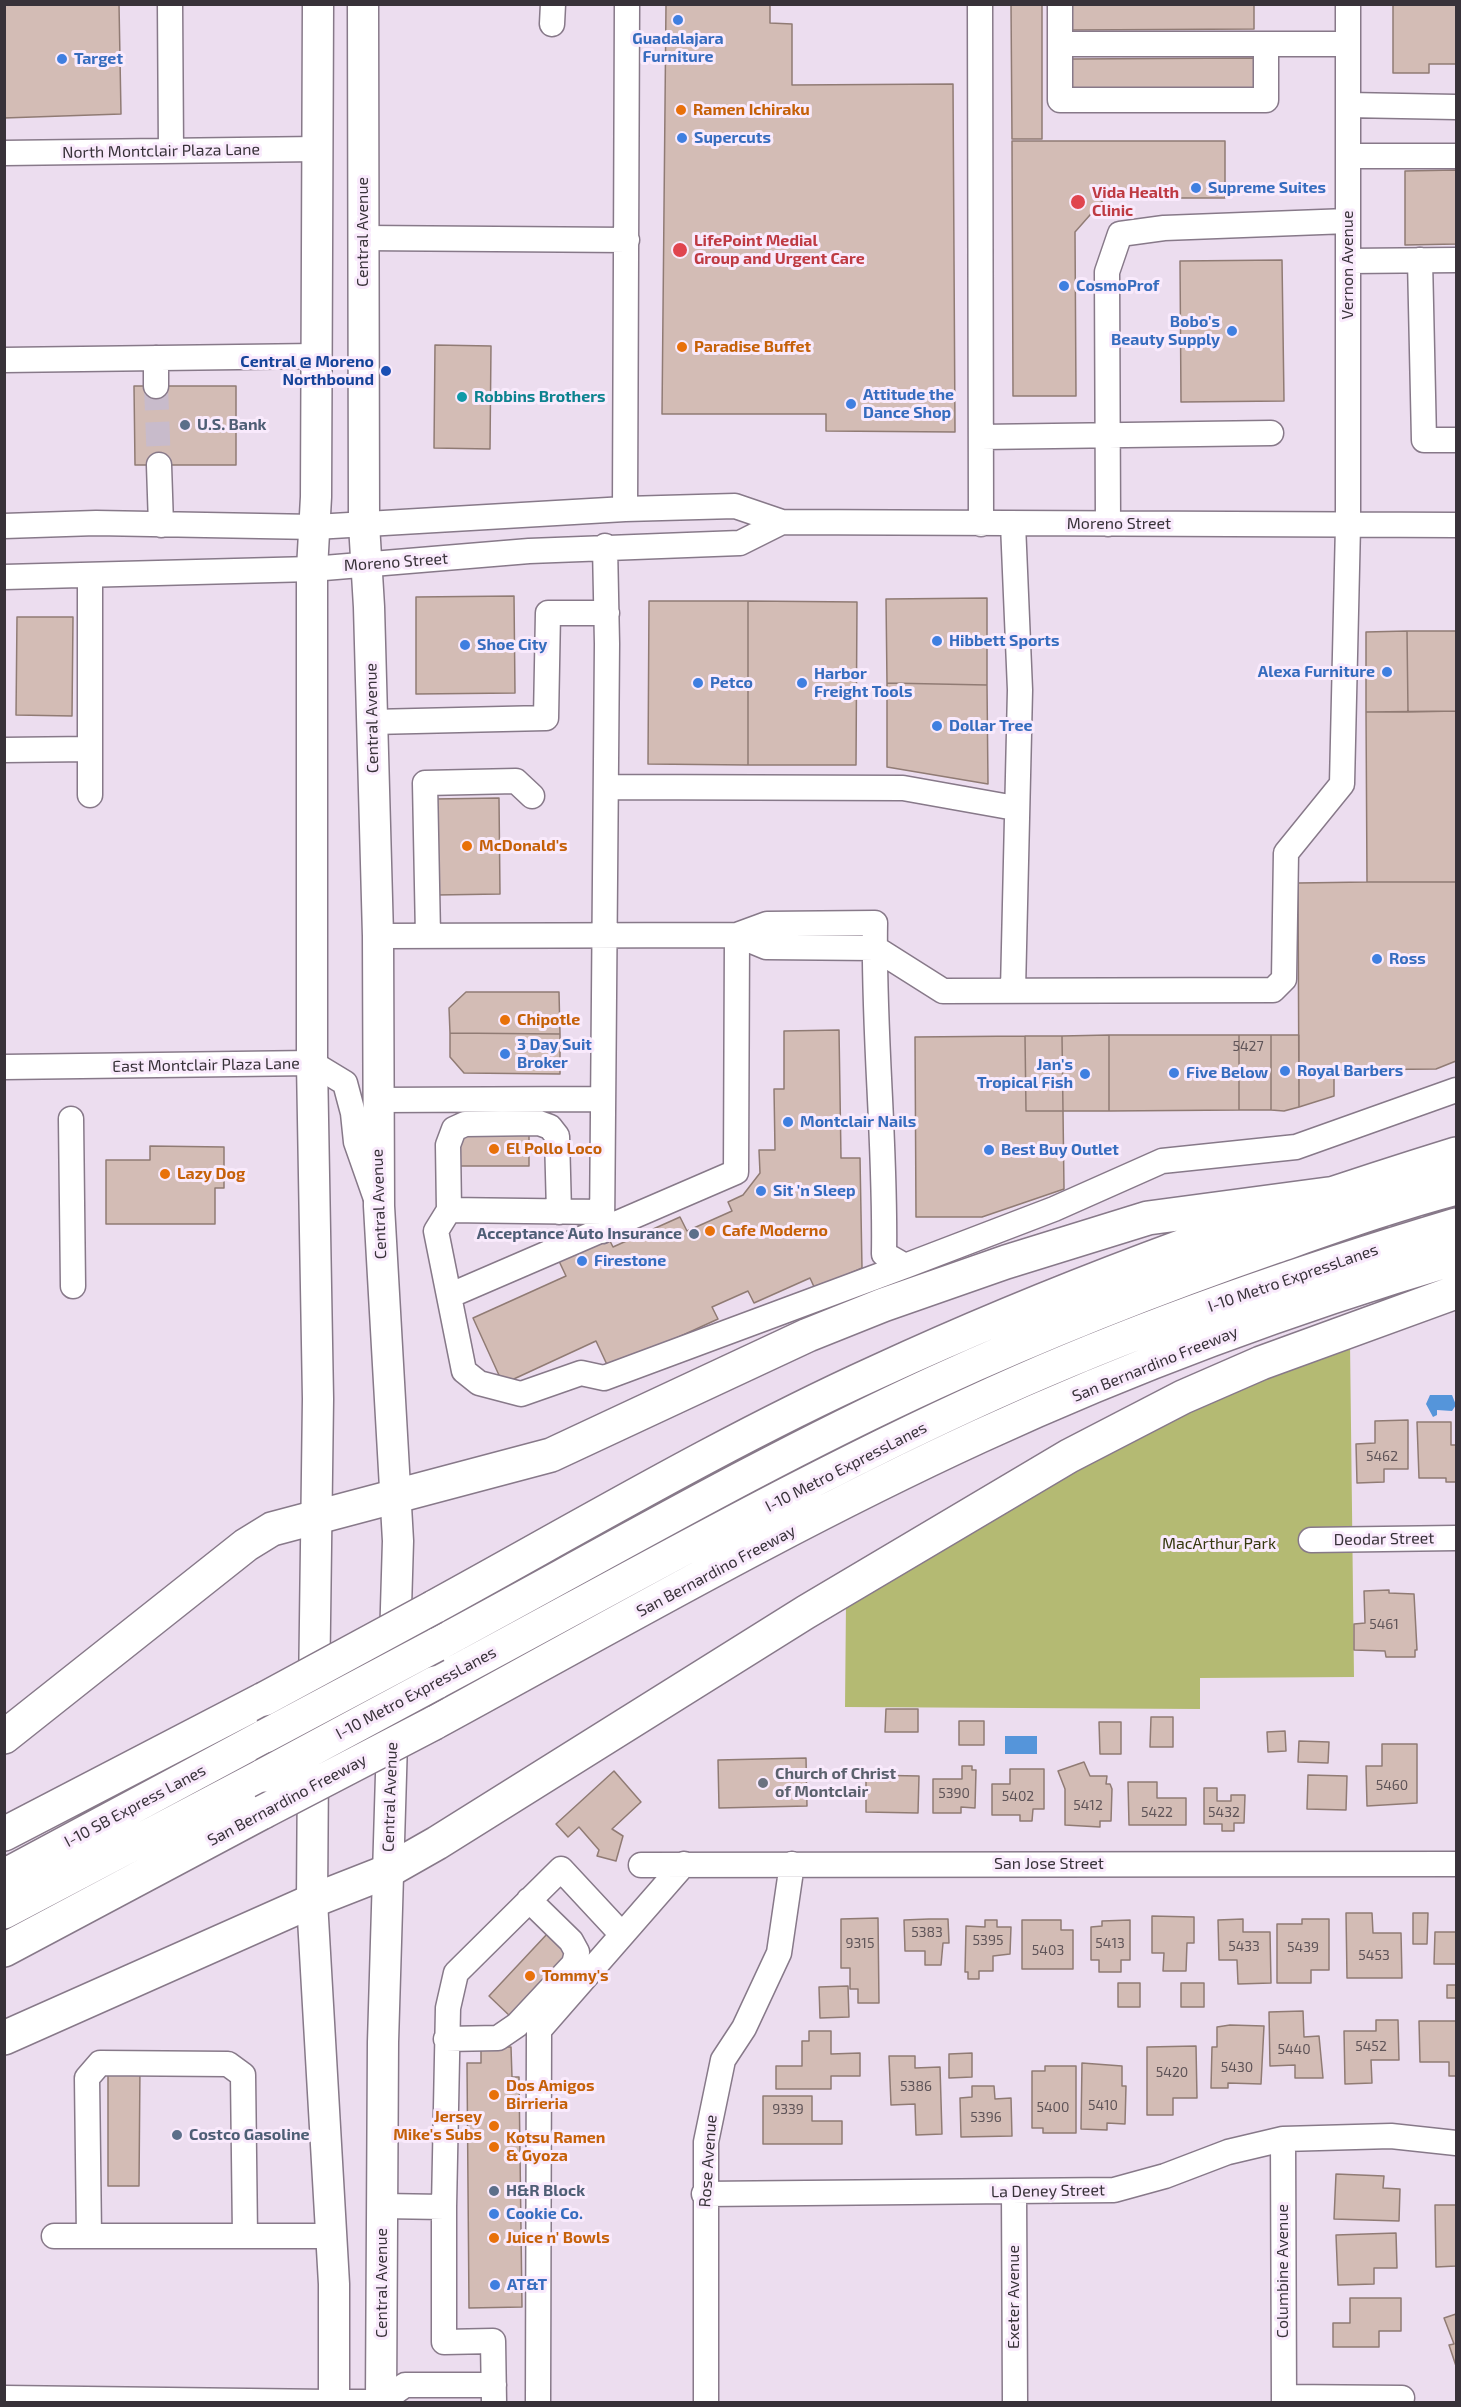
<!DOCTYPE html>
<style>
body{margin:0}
#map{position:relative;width:1461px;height:2407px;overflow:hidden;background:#ecddef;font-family:"Exo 2",sans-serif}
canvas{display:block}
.frame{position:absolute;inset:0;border:6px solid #383239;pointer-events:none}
</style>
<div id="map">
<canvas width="1461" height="2407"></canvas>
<div class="frame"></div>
</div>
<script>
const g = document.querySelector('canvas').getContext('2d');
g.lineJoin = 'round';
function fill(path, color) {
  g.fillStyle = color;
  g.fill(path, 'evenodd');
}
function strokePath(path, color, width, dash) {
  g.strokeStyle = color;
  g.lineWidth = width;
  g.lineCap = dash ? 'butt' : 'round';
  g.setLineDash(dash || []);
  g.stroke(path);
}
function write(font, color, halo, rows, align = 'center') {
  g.font = font + ' "Exo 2",sans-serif';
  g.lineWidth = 6;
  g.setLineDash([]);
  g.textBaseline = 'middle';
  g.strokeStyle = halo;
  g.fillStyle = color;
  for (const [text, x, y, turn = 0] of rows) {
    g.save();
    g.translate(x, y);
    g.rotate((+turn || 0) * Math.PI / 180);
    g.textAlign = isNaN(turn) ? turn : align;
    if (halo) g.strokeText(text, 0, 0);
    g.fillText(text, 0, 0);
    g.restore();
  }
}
const green = new Path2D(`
 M1350,1342L1354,1677L1200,1678V1709L845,1707L846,1602L959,1530L1203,1404Z`);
const water = new Path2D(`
 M1430,1395H1452L1456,1405L1452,1411L1437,1410V1415L1433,1417L1426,1404Z
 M1005,1736H1037V1754H1005Z`);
const building = new Path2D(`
 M4,4H119L121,114L4,118Z
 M666,4H770V23L792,24V85L953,84L955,432L826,431V414H662Z
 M1011,4H1042V139H1012Z
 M1072,4H1254V29L1072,30Z
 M1393,4H1456V64H1429V73H1393Z
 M1254,58V90H1071V59Z
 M1012,141H1225V198H1105L1075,232L1076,396H1013Z
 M1456,170V244L1405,245V171Z
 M1282,260L1284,401L1181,402L1180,261Z
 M435,345L491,346L490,449L434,448Z
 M134,386H236V465H135Z
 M514,596L515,693L416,694V597Z
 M987,598V685L887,683L886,599Z
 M649,601H748V765L648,764Z
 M748,601L857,602L856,765H748Z
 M17,617H73L72,716L16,715Z
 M1407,631H1456V711L1408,712Z
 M1407,631L1408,712H1366V632Z
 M887,683L987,685L988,784L887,767Z
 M1456,711V882H1367L1366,712Z
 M499,798L500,894L436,895L434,799Z
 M1367,882H1456V1061L1436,1069L1334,1070V1096L1299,1107L1298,883Z
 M466,992H559L560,1034L450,1033L449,1008Z
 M839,1030L841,1158H860L862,1268L815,1289L810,1278L754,1303L748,1291L712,1307L718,1319L609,1369L596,1341L503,1384L473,1318L566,1276L558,1259L608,1237L613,1247L680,1217L687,1231L732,1211L728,1202L743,1195L760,1173L759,1150H775L774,1089H784V1031Z
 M450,1033L560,1034V1074L464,1073L450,1057Z
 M1109,1035H1239V1110L1109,1111Z
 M1109,1035V1111H1063L1062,1036Z
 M1239,1035H1271V1110H1239Z
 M1271,1035H1299V1107L1284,1111L1271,1110Z
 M1025,1036H1062L1063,1111H1026Z
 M1025,1036L1026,1111H1063L1064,1189L982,1217H916L915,1037Z
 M459,1132H529V1166H460Z
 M150,1146L224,1147V1188H215V1224H106V1160H150Z
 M1408,1420V1469H1384V1482L1357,1483L1356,1444L1375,1443V1421Z
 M1417,1422H1451V1445H1456V1482H1446V1478H1419Z
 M1389,1590V1593L1414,1594L1417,1650H1415V1657H1386L1385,1651L1354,1650V1624L1365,1623L1364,1591Z
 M886,1709H918V1732H885Z
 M1151,1717H1173V1747H1150Z
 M959,1721H984V1745H959Z
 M1099,1722H1121V1754H1100Z
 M1285,1731L1286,1751L1268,1752L1267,1732Z
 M1299,1741L1329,1742L1328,1763L1298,1762Z
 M1382,1744H1417V1803L1367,1806L1366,1766H1382Z
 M806,1758L807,1806L719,1808L718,1760Z
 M1084,1762L1090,1776H1107L1106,1784H1110L1112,1789L1111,1821H1100V1827L1065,1825V1789L1058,1771Z
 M962,1766H972V1770H976L975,1808L961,1807V1813H933V1779H962Z
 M1010,1769H1044V1809H1033L1032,1821H1020V1815H992V1784H1010Z
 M614,1771L641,1802L612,1829L623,1836L616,1861L597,1856L599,1850L579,1827L568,1837L556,1824Z
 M866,1775L919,1776L918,1813L866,1812Z
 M1308,1775L1347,1776L1346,1810L1307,1809Z
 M1128,1782H1157V1798H1186V1825H1129Z
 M1204,1788H1217V1801H1231V1795H1245L1244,1823H1234V1831H1222V1824H1204Z
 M1346,1913H1372L1373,1933H1401L1402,1978H1347Z
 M1413,1913H1428L1427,1944H1413Z
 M1152,1916L1194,1917V1943H1187L1186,1971H1163L1164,1953H1152Z
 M878,1918L879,2003H858V1989H850V1968H841V1919Z
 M929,1919H948L949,1943H943L941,1965H925V1951H905L904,1920Z
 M1243,1919V1932H1270L1271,1983L1238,1984L1237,1960H1219L1218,1920Z
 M1302,1919H1329V1970H1311V1983H1277V1924H1302Z
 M985,1920H997V1927H1011L1010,1954L993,1956V1971H979V1979H968V1972H965L966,1926L985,1927Z
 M1022,1920H1061V1930H1073V1969H1022Z
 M1130,1920V1960H1121V1972H1099V1960H1091V1927L1102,1926V1921Z
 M1435,1932H1456V1964H1434Z
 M548,1933L572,1956L512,2018L489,1996Z
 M1118,1983H1140V2007H1118Z
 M1181,1983H1204V2007H1181Z
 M1447,1985H1456V1998H1447Z
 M848,1986L849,2017L820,2018L819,1987Z
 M1303,2011L1304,2037L1319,2036L1323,2078H1295V2065L1270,2066L1269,2012Z
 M1376,2020H1398L1399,2060H1371L1372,2083L1345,2084L1344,2031H1376Z
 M1419,2021H1456V2076H1449V2062H1420Z
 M1230,2025L1264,2026L1261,2084L1228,2083V2088H1211L1212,2047H1217V2027Z
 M809,2031H831V2054L860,2053V2076H831V2089H776V2066H802V2041H809Z
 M1196,2046L1197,2098H1173V2115H1147V2047Z
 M481,2047H511L512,2077H519L522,2307L469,2308L467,2063H481Z
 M972,2053V2077L949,2078V2054Z
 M889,2056H915V2068L940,2067L942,2134L916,2135L915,2104L891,2105Z
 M1082,2063L1122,2066V2086H1126L1125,2124L1107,2123V2130L1081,2129Z
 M108,2066H140L139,2186H108Z
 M1045,2066H1076V2133H1043V2128H1032V2071H1045Z
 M972,2086H994L995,2099L1011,2098L1012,2136L961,2137L960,2098L972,2097Z
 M763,2096H812V2121H842V2144H763Z
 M1336,2174L1384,2176L1383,2188L1400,2189L1399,2221L1334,2219Z
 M1435,2205H1456V2266L1436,2267Z
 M1396,2233L1397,2268H1374V2284L1338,2285L1336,2235Z
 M1350,2298H1401V2331H1379V2347H1333V2323H1350Z
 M1456,2314V2366L1449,2345L1454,2344L1444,2318Z`);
const minorTunnel = new Path2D(`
 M156,386L159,465`);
const minor = new Path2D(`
 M170,4L171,151
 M980,4L981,524
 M1060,4V44H1348
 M552,24L553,4
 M1060,44V100H1266V44
 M1348,105L1456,107
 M4,153L317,149
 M1348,156H1456
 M363,238L627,240
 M1420,260L1424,440H1456
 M1348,261L1456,260
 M156,358V386
 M4,360L316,356
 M981,437L1271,433
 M159,465L161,525
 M625,509L627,4
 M1013,524L1020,690L1013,990
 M1108,524L1107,272L1120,234L1164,228L1348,221
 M4,526L96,523L315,527L625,509L735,506L782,522L1456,525
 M90,575V795
 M4,577L312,569L529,551L740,543L782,522
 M372,722L546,718L548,613H607
 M4,750L90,749
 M606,787L903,788L1015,808
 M737,935L766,947L875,948L943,991L1273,990L1284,979L1286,853L1342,784L1348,525V4
 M378,936L737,935L767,924L875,923C873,1033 886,1144 884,1254L905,1266L1054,1209L1162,1161L1296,1147L1456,1090
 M428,936L425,783L516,781L532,796
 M4,1067L312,1063L345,1083L353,1113L356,1142L375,1196
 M377,1100L601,1099
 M71,1119L73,1286
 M449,1210L448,1145L454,1129L465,1124L539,1123L550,1127L557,1136L559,1212
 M602,1212L449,1210L436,1231L464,1371L479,1383L521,1394L581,1373L604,1378L905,1266
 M602,1231L607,644L605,546
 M451,1295L736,1172L737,935
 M1311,1540L1456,1538
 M641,1865L1456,1864
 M446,2039L498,2038L517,2025L574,1964L577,1952L571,1941L529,1900
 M1283,2139L1284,2402
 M1014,2191L1015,2402
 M704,2194L1114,2190L1165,2176L1228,2152L1283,2139L1391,2136L1456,2143
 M382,2206L444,2207V2342L493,2341L494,2402
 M444,2207L448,2008L456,1973L561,1869L614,1926L624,1932
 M54,2236H331
 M89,2236L87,2078L100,2063L228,2064L243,2075L245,2236
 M1284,2397L1402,2398
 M4,2398L330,2402
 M340,2402H383
 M381,2402L405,2385H494
 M538,2402L539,2030L684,1864
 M706,2402V2142L723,2060L744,2028L779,1953L792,1864`);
const major = new Path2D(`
 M363,4L364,524L369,607L378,936L379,1206L398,1541L383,2042L381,2402
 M314,1695L318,1399L312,1063V569L316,497L318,4
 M313,1764L312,1901L334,2284V2402`);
const highway = new Path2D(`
 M434,1607C580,1527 725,1441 877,1372C1065,1285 1259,1215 1456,1154
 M436,1645C601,1556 764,1461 934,1383C1045,1332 1159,1287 1274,1247C1334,1226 1395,1204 1456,1188
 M435,1683C628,1580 821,1469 1021,1381C1162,1319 1309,1269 1456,1225
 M434,1723C614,1625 793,1522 980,1436C1134,1365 1294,1306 1456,1258
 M4,1737L246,1545L272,1529L551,1455L808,1335L883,1305L1006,1262L1148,1218L1328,1194
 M4,1834L264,1699
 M4,1876L265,1736
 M4,1912L264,1775
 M4,1950L263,1812
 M4,2038L312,1901L386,1872L437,1843L806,1612L1069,1456L1183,1397L1261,1363L1456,1292`);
const highwayBridge = new Path2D(`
 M264,1699L434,1607
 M265,1736L436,1645
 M264,1775L435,1683
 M263,1812L434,1723`);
const markers = [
 [678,20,6,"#3f7fe0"],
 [62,59,6,"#3f7fe0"],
 [681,110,6,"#e8710a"],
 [682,138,6,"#3f7fe0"],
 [1196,188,6,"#3f7fe0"],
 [1078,202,8,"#e0444e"],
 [680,250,8,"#e0444e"],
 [1064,286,6,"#3f7fe0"],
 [1232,331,6,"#3f7fe0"],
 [682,347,6,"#e8710a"],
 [386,371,6,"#1a4fb4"],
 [462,397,6,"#0f9aa8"],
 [851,404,6,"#3f7fe0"],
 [185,425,6,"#5c6f8a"],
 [937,641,6,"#3f7fe0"],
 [465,645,6,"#3f7fe0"],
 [1387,672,6,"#3f7fe0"],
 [698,683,6,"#3f7fe0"],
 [802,683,6,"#3f7fe0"],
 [937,726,6,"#3f7fe0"],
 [467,846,6,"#e8710a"],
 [1377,959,6,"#3f7fe0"],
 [505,1020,6,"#e8710a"],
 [505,1054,6,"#3f7fe0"],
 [1285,1071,6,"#3f7fe0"],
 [1174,1073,6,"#3f7fe0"],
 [1085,1074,6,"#3f7fe0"],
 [788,1122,6,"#3f7fe0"],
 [494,1149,6,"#e8710a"],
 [989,1150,6,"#3f7fe0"],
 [165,1174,6,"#e8710a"],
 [761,1191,6,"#3f7fe0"],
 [710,1231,6,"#e8710a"],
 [694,1234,6,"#5c6f8a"],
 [582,1261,6,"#3f7fe0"],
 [763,1783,6,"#6b7280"],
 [530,1976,6,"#e8710a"],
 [494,2095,6,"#e8710a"],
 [494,2126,6,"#e8710a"],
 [177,2135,6,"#5c6f8a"],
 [494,2147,6,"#e8710a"],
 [494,2191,6,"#5c6f8a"],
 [494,2214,6,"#3f7fe0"],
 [494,2238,6,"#e8710a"],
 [495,2285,6,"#3f7fe0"]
];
const numberNames = [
 ["5427",1248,1046],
 ["5462",1382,1456],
 ["5461",1384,1624],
 ["5460",1392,1785],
 ["5390",954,1793],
 ["5402",1018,1796],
 ["5412",1088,1805],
 ["5422",1157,1812],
 ["5432",1224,1812],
 ["5383",927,1932],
 ["5395",988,1940],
 ["9315",860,1943],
 ["5413",1110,1943],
 ["5433",1244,1946],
 ["5439",1303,1947],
 ["5403",1048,1950],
 ["5453",1374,1955],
 ["5452",1371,2046],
 ["5440",1294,2049],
 ["5430",1237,2067],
 ["5420",1172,2072],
 ["5386",916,2086],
 ["5410",1103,2105],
 ["5400",1053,2107],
 ["9339",788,2109],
 ["5396",986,2117]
];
const shopNames = [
 ["Guadalajara",678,39,"center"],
 ["Furniture",678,57,"center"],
 ["Target",74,59],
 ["Supercuts",694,138],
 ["Supreme Suites",1208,188],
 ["CosmoProf",1076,286],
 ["Bobo's",1220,322,"right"],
 ["Beauty Supply",1220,340,"right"],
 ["Attitude the",863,395],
 ["Dance Shop",863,413],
 ["Hibbett Sports",949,641],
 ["Shoe City",477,645],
 ["Alexa Furniture",1375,672,"right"],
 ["Harbor",814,674],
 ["Freight Tools",814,692],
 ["Petco",710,683],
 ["Dollar Tree",949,726],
 ["Ross",1389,959],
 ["3 Day Suit",517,1045],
 ["Broker",517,1063],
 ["Jan's",1073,1065,"right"],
 ["Tropical Fish",1073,1083,"right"],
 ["Royal Barbers",1297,1071],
 ["Five Below",1186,1073],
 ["Montclair Nails",800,1122],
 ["Best Buy Outlet",1001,1150],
 ["Sit 'n Sleep",773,1191],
 ["Firestone",594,1261],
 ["Cookie Co.",506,2214],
 ["AT&T",507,2285]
];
const foodNames = [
 ["Ramen Ichiraku",693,110],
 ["Paradise Buffet",694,347],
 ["McDonald's",479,846],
 ["Chipotle",517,1020],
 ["El Pollo Loco",506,1149],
 ["Lazy Dog",177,1174],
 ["Cafe Moderno",722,1231],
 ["Tommy's",542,1976],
 ["Dos Amigos",506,2086],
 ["Birrieria",506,2104],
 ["Jersey",482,2117,"right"],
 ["Mike's Subs",482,2135,"right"],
 ["Kotsu Ramen",506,2138],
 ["& Gyoza",506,2156],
 ["Juice n' Bowls",506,2238]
];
const streetNames = [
 ["North Montclair Plaza Lane",161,151,-1],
 ["Central Avenue",363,232,-90],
 ["Vernon Avenue",1348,265,-90],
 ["Moreno Street",1119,524],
 ["Moreno Street",396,562,-4],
 ["Central Avenue",372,718,-91],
 ["East Montclair Plaza Lane",206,1065,-1],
 ["Central Avenue",379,1204,-92],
 ["I-10 Metro ExpressLanes",1293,1278,-19],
 ["San Bernardino Freeway",1155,1364,-22],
 ["I-10 Metro ExpressLanes",846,1467,-27],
 ["Deodar Street",1384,1539,-1],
 ["San Bernardino Freeway",716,1571,-28],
 ["I-10 Metro ExpressLanes",416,1693,-28],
 ["Central Avenue",390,1797,-88],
 ["San Bernardino Freeway",287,1800,-28],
 ["I-10 SB Express Lanes",135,1806,-28],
 ["San Jose Street",1049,1864],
 ["Rose Avenue",708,2161,-86],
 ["La Deney Street",1048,2191,-1],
 ["Columbine Avenue",1283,2271,-90],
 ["Central Avenue",382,2283,-90],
 ["Exeter Avenue",1014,2297,-90]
];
const healthNames = [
 ["Vida Health",1092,193],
 ["Clinic",1092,211],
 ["LifePoint Medial",694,241],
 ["Group and Urgent Care",694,259]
];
const transitNames = [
 ["Central @ Moreno",374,362],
 ["Northbound",374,380]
];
const cultureNames = [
 ["Robbins Brothers",474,397]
];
const serviceNames = [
 ["U.S. Bank",197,425],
 ["Acceptance Auto Insurance",682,1234,"right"],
 ["Costco Gasoline",189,2135],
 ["H&R Block",506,2191]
];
const parkNames = [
 ["MacArthur Park",1219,1544]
];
const worshipNames = [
 ["Church of Christ",775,1774],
 ["of Montclair",775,1792]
];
fill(green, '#b4ba73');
fill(water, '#5595da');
fill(building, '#d3bcb5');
strokePath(building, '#907b74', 1.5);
strokePath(minorTunnel, '#c8bbcb', 24, [24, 12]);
strokePath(minor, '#877989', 27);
strokePath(major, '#877989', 33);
strokePath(highway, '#877989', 36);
strokePath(minor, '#fff', 24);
strokePath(major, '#fff', 30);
strokePath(highway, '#fff', 33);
strokePath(highwayBridge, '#877989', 36, []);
strokePath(highwayBridge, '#fff', 33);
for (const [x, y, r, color] of markers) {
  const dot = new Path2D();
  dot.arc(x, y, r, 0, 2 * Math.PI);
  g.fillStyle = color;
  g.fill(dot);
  strokePath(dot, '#f9eafc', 2);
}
write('14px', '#5f5458', null, numberNames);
write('bold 16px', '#366cbe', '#f9eafc', shopNames, 'left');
write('bold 16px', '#c56008', '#f9eafc', foodNames, 'left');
write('16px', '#383239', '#f9eafc', streetNames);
write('bold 16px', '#be3a42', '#f9eafc', healthNames, 'left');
write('bold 16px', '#164399', '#f9eafc', transitNames, 'right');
write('bold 16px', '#0d838f', '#f9eafc', cultureNames, 'left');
write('bold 16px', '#4e5e75', '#f9eafc', serviceNames, 'left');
write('16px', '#35380e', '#f9eafc', parkNames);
write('bold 16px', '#5b616d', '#f9eafc', worshipNames, 'left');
</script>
